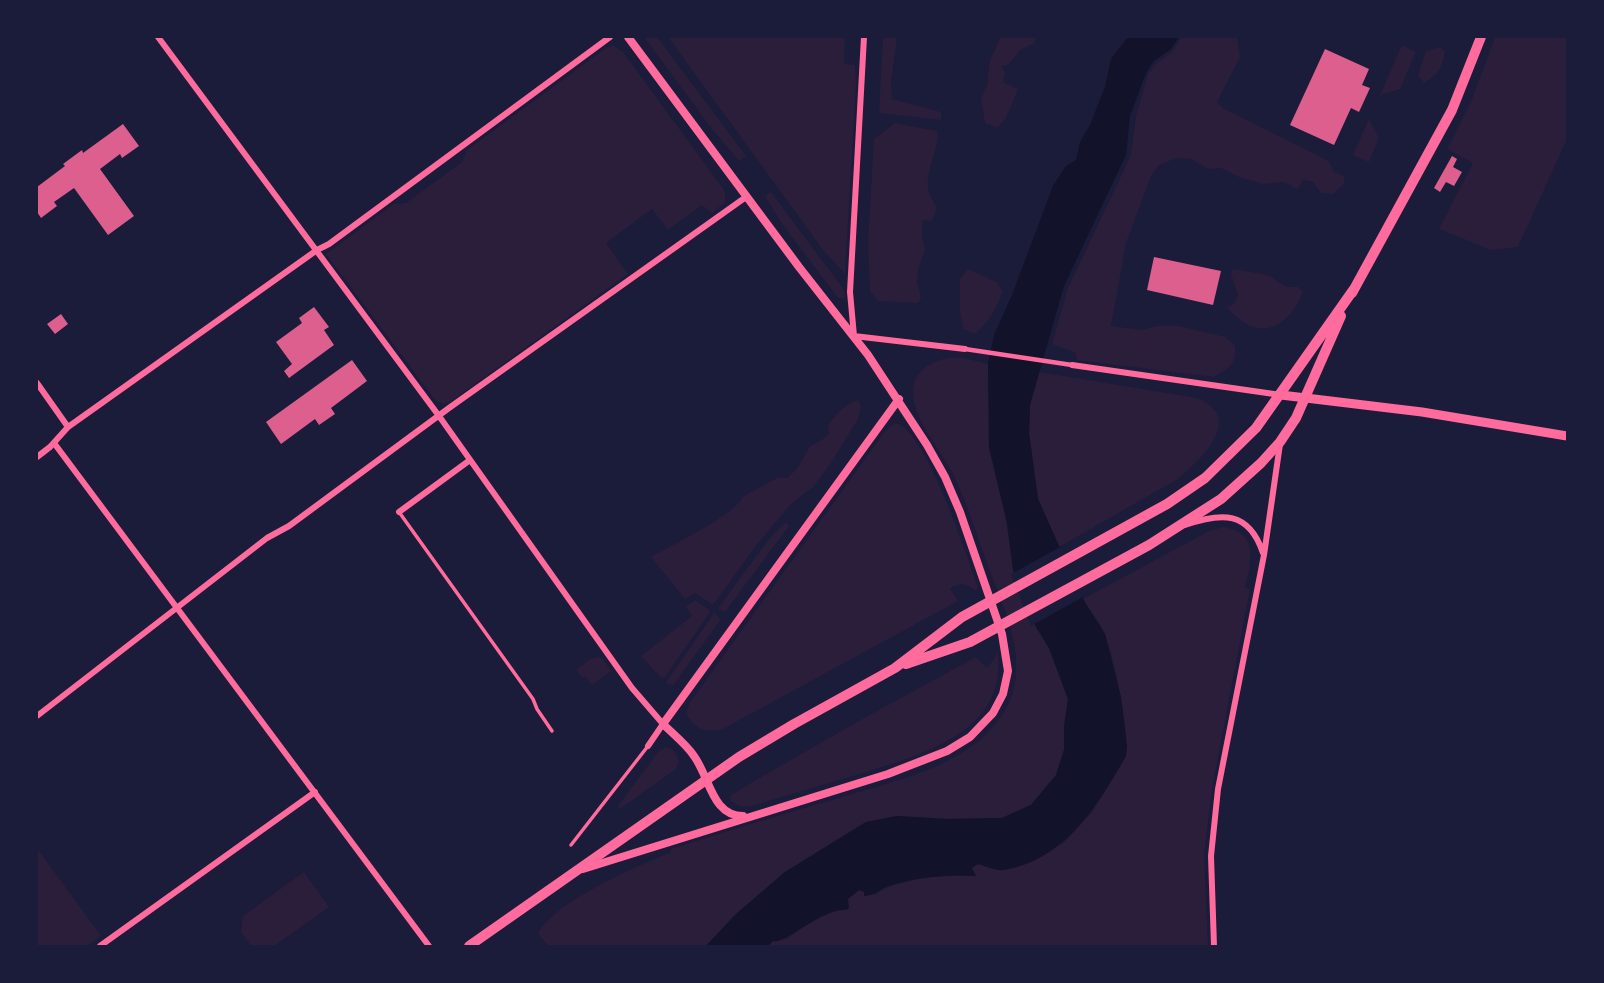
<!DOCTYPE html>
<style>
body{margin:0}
#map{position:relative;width:1604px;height:983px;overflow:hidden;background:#1b1b3a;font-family:"Exo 2",sans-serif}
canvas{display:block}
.frame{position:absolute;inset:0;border:38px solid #1b1b3a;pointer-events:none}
</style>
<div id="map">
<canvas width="1604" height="983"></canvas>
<div class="frame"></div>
</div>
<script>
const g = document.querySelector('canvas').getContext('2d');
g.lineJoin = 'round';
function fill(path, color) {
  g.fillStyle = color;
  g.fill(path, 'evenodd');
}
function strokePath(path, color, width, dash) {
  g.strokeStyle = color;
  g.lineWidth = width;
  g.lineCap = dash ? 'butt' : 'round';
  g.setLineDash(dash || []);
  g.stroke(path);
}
const green = new Path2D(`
 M644,37H657L746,156L739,161L712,129Z
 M668,37H845L844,64L855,65L856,83L845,274L823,250Z
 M883,37H897L891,83L892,99L941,112V120L879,113Z
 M1001,37H1037L1033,44L1020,50L1008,65L1002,66L1005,73L1003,82L1018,89L1006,118L997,128L985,123L981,98L987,85L990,60Z
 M1182,37H1237L1240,57L1217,102L1223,108L1329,161L1333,171L1344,176V184L1333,194L1321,193L1313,182L1303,180L1298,189L1283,182L1263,184L1239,177L1221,168L1208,169L1191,159L1177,158L1159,165L1151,176L1126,243L1111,326L1141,330L1158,326H1178L1226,337L1235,346C1236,367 1230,366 1214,377L1077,360L1076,353L1052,344L1068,288L1131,155L1136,116L1148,74L1156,64L1173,51Z
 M1495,37H1567V139L1518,247L1491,250L1439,229L1473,163L1447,149L1472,99Z
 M613,45L623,52L722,187L725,192V202L712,213L702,205L668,230L652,209L606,243L628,274L450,402L443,404L436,401L326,254L394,204L406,203L462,162L467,150L605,49Z
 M1402,45L1416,52L1400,89L1380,95Z
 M1439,47L1445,51C1442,68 1439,74 1424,83L1418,75L1426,51Z
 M1369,119L1379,138L1369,162L1353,155Z
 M895,123L937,131C941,144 926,169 928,187C928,194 934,202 937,208L932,221L923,220L922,234L925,250L918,270L917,282L921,298L918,303L878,301L870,291L868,241L874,139Z
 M771,192L842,287L845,293L844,299L838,298L782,224L765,196Z
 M968,269L997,282L1003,292C996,309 989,322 975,334L963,329L960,311V279Z
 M1233,269L1268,275L1286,287H1298L1303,292C1287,331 1256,343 1227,307L1234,304L1238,295L1231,274Z
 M948,358H964L988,364V389L1013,569L1036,627L1049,648L1068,699L1064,726V750L1056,775L1031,805L1002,818L948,819L897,816L866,822L785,872L736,914L706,946H548L538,933C557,900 636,867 671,852V849C727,831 783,814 839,798C884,784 937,773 976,743C998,726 1015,701 1016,672C1019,635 998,595 986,560C975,530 966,500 952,472C939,447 913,420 913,391C914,371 930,362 948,358Z
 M1039,372L1197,398C1246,417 1201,460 1178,479L1059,547L1038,499L1029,433L1030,405Z
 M858,400L861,406L858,419L831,463L813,487L791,504L758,543L713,605L695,593L685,599L651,557C670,546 737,514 742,497L777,478H787L797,469L810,446L822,440L829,433L828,425C836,414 844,405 858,400Z
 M895,423C925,427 968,559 978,587L976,591C967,583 959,582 950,589L958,601L723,729C706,734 694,729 686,713L689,704L885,431Z
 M786,522L789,526L725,612L718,608L769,539Z
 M1223,527C1259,532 1252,561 1245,588L1250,589L1212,789L1204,855L1208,946H768L773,940L787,939L803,925L847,905L848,899L859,890L875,895C898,878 947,874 975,876L972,868L978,864L1002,870L1065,842L1092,812L1126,756C1129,730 1114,650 1101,626C1096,617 1088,609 1083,599L1209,531Z
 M695,600L711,611L665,677L661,678L641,656L692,616L686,607Z
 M714,613L721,619L675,683L672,685L667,684V681Z
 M997,649C1011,733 918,756 856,775C822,785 787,795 752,806L741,807L731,801L730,796L744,787L857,722L976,657L987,668L995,658Z
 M598,657L603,659L611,671L592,685L585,676L582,678L576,670L590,659Z
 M665,747C674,749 677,753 679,762L676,769L620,809L618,806L658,752Z
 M37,848L101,936L87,946H37Z
 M304,872L329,907L274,946H251L241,932L243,916Z`);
const water = new Path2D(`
 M1128,37H1179L1171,49L1154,61L1146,73L1130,116L1126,155L1064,286L1030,405L1029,433L1038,499L1083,599L1105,634L1121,697L1127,746L1126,756C1098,805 1065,860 1004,870C996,871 985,866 978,864L972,868L976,876C948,874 916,877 889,886C878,889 877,895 864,896V892L859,890L848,899L849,908L846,910C821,908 787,944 773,941L768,946H706L736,914L785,872L866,822L897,816L948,819L1002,818L1031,805L1056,775L1064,750V727L1068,699L1049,648L1036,627L1017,584L1013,569L1007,523L989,448L988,364L994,335L1012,295L1053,186L1066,166L1076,160L1080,142L1090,125L1105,87L1111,59Z`);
const pier = new Path2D(`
 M1062,546L1085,596L1031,626L1011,574Z`);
const building = new Path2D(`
 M1325,49L1369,69L1362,85L1370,88L1359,112L1351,108L1334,145L1290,125Z
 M123,124L139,146L122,158L120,154L100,169L134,216L108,235L74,188L54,202L57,206L41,218L37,212V187L65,166L63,164L82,150L83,153Z
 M1452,156L1457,159L1453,167L1462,172L1454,186L1446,182L1440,192L1434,188Z
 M1154,257L1221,271L1213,305L1147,290Z
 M314,307L329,327L324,330L334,345L289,378L284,371L292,364L276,342L302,323L299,318Z
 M61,314L68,324L55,334L47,324Z
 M352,360L367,381L331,408L335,414L319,425L315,419L281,444L266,422Z`);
const service = new Path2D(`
 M399,512L533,699L537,709L552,731
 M571,845L648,746`);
const pedestrian = new Path2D(`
 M965,349L1072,365`);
const minor = new Path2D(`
 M158,37L439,416L632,688L663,724L648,746
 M864,37L850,292L854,336L965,349
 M1072,365L1281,395
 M37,383L68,427
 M54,443L429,946
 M37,457L50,447L68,427L317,250L329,244L610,37
 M399,512L470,460
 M1185,525C1222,512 1249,511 1263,553
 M37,716L267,538L289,526L449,408L746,197
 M100,946L315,792
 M1214,946L1211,856L1218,789L1264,555L1280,444`);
const tertiary = new Path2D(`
 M743,816C712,816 710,778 694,756C686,744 673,734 663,724L899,399
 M583,869L888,774L947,751L970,737L993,713L1003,694L1008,671L1002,634L960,512L945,477L927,445L868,355L799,267L628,37`);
const secondary = new Path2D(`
 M1281,395L1422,412L1567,436`);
const primary = new Path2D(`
 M1352,293L1452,110L1481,37
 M906,664L970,642L1149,545L1221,499L1261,463L1280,442L1296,418L1341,316
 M469,946L739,757L794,724L895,668L962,617L1167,504L1205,478L1256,428L1354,289`);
fill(green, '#2a1e3b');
fill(water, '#12122b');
fill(pier, '#1b1b3a');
fill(building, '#dd5f8e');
strokePath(service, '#ff6b9d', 3.5);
strokePath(pedestrian, '#ff6b9d', 4.5);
strokePath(minor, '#ff6b9d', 6);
strokePath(tertiary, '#ff6b9d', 8);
strokePath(secondary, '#ff6b9d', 9);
strokePath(primary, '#ff6b9d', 10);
</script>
